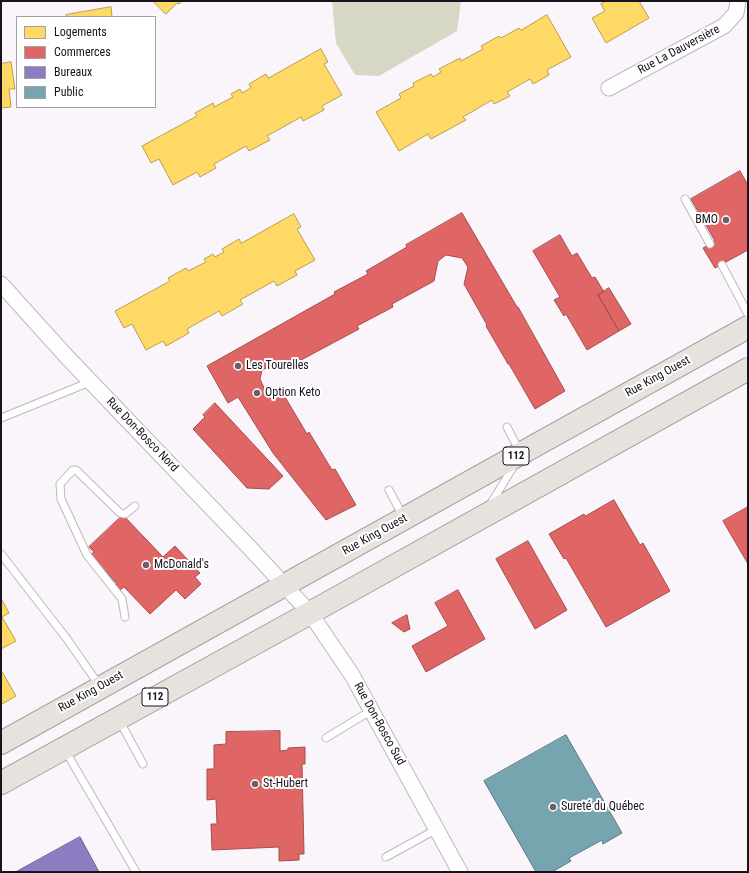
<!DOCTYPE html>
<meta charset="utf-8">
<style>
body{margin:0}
#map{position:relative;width:749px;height:873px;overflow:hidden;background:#faf5fb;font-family:"Roboto Condensed",sans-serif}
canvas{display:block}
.frame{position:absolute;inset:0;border:2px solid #1a131d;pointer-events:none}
.legend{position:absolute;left:16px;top:16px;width:140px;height:92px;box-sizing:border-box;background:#fff;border:1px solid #a3a1a5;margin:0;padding:5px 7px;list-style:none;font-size:12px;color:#1a131d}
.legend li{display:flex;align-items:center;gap:8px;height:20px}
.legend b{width:20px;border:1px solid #a3a1a5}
</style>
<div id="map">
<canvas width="749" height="873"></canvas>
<div class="frame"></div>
<ul class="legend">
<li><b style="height:11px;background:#ffd966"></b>Logements</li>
<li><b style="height:11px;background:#e06666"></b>Commerces</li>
<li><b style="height:11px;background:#8e7cc3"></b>Bureaux</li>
<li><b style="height:11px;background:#76a5af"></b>Public</li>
</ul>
</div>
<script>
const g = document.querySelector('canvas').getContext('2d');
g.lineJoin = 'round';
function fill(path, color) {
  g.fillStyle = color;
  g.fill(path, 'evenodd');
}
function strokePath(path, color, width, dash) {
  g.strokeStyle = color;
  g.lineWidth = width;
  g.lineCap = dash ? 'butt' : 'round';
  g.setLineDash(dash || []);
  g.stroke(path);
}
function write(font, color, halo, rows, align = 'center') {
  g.font = font + ' "Roboto Condensed",sans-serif';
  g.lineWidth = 4;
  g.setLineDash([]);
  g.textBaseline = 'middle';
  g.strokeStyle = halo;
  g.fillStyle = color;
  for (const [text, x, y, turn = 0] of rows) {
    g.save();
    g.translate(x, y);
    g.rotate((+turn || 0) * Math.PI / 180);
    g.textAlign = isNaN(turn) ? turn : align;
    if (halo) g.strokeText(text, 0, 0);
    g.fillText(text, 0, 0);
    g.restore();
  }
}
const forest = new Path2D(`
 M332,1H461L457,31L379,76L355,75L336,43Z`);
const homes = new Path2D(`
 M153,1H182L179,4L177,3L166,14Z
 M607,1H639L649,18L606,43L592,18L605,11L601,4Z
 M111,7L112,17H67L66,15Z
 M547,15L571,57L547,70L549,75L533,84L530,79L507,92L510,96L494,104L492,100L463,117L466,120L431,139L428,134L399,151L376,112L401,98L399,94L414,86L413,83L431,74L433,77L441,72L439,69L460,58L461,61L483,49L481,46L499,36L501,38L519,28L521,30Z
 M321,49L328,62L324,64L342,95L322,106L324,110L303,121L301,117L267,136L270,140L249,151L246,146L214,164L216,168L200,177L197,172L173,185L159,159L151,163L142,146L197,116L195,113L213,103L214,107L233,97L231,94L240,89L242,93L251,88L249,84L266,74L268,78Z
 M11,62L15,89H9L11,107L1,108V64Z
 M294,214L301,227L297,229L315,260L295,271L297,275L277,286L274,281L240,300L243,304L222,316L219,311L187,329L189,333L166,346L163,341L146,350L132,324L124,328L115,311L170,281L168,278L186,268L188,271L206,262L204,259L213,254L215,257L224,252L222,249L239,239L241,243Z
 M1,598L9,613L2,617L16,641L1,649Z
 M1,670L16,696L2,704L1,702Z`);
const shops = new Path2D(`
 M740,171L748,185V250L715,268L703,248L715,241L691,199Z
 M462,213L517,307H518L565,391L535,409L509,364H508L486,326L487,325L464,284L468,267L462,258L446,255L438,261L434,281L392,304L393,307L357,326L359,329L288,367L275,364L262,370L260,379L266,392L285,397L307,434L309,432L332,470L335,469L356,505L326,520L273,453L238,397L228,403L207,366L335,294L334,292L368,274L366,271L407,247L406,245Z
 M560,235L572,256L577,253L592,278L595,277L604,292L598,295L619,331L587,350L566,314L564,316L554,300L560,297L533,251Z
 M609,288L631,324L619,331L598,295Z
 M215,403L283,476L269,489L247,488L193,429L205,417L203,415Z
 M614,500L640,545L643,543L670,591L606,627L566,558L564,559L549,534L584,514L585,516Z
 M748,507V564L723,521Z
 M123,515L163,557L175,546L200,573L195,577L201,584L185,599L176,590L150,614L124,587L120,590L116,585L117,584L90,555L94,552L89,547Z
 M528,541L567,610L535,629L496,559Z
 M458,590L485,639L426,672L412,646L448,626L435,603Z
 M407,615L410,629L404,632L392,623Z
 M280,731V751L288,750V748L305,747V764H302L304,854H299V860L279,861V847L212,850L211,824H217L216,799L207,800V769H214V745L226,744V732Z`);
const offices = new Path2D(`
 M80,837L99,872H16Z`);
const public = new Path2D(`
 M566,735L622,833L603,844L602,840L569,858L571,861L552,872H536L484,781Z`);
const service = new Path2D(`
 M685,199L710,244
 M722,265L748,314
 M1,418L90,382
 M507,427L520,452
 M389,490L403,516
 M490,505L515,464
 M1,554L67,639L99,685
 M125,617L122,599L87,555L61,499L60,484L73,470H76L120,513L125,514L135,506
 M119,720L143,764
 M326,738L372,710
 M65,750L136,872
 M386,857L437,829`);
const minor = new Path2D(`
 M609,88L724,26L736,13L738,1
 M1,284L67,357L249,547L310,613L352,675L460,872`);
const primary = new Path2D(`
 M1,743L748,327
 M1,783L310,613L748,369`);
const markers = [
 [726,220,4,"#68626b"],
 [238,366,4,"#68626b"],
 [257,393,4,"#68626b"],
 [146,565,4,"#68626b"],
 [255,784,4,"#68626b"],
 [553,807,4,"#68626b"]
];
const shields = [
 [516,456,26],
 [155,697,26]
];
const shieldNames = [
 ["112",516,456],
 ["112",155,697]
];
const streetNames = [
 ["Rue La Dauversière",679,50,-28],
 ["Rue King Ouest",658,377,-29],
 ["Rue Don-Bosco Nord",142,435,46],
 ["Rue King Ouest",375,535,-29],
 ["Rue King Ouest",91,692,-29],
 ["Rue Don-Bosco Sud",379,724,61]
];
const poiNames = [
 ["BMO",718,220,"right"],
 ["Les Tourelles",246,366],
 ["Option Keto",265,393],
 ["McDonald's",154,565],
 ["St-Hubert",263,784],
 ["Sureté du Québec",561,807]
];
fill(forest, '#d6d7c5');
fill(homes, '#ffd966');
strokePath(homes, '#ba9e50', 1);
fill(shops, '#e06666');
strokePath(shops, '#a54d50', 1);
fill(offices, '#8e7cc3');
strokePath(offices, '#6b5c91', 1);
fill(public, '#76a5af');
strokePath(public, '#5a7983', 1);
strokePath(service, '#beb7bf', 9);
strokePath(minor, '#beb7bf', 17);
strokePath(primary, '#a7a199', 24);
strokePath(service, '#fefefe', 7);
strokePath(minor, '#fefefe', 15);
strokePath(primary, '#e6e3de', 22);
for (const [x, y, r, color] of markers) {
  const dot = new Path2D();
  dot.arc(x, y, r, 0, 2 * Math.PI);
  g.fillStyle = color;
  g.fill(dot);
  strokePath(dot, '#fff', 1.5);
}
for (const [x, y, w] of shields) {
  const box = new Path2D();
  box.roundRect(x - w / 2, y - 9, w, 18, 3);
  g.fillStyle = '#fff';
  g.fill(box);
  strokePath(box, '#1a131d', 1);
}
write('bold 11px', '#1a131d', null, shieldNames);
write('12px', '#1a131d', '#fff', streetNames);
write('12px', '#1a131d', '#fff', poiNames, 'left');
</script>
